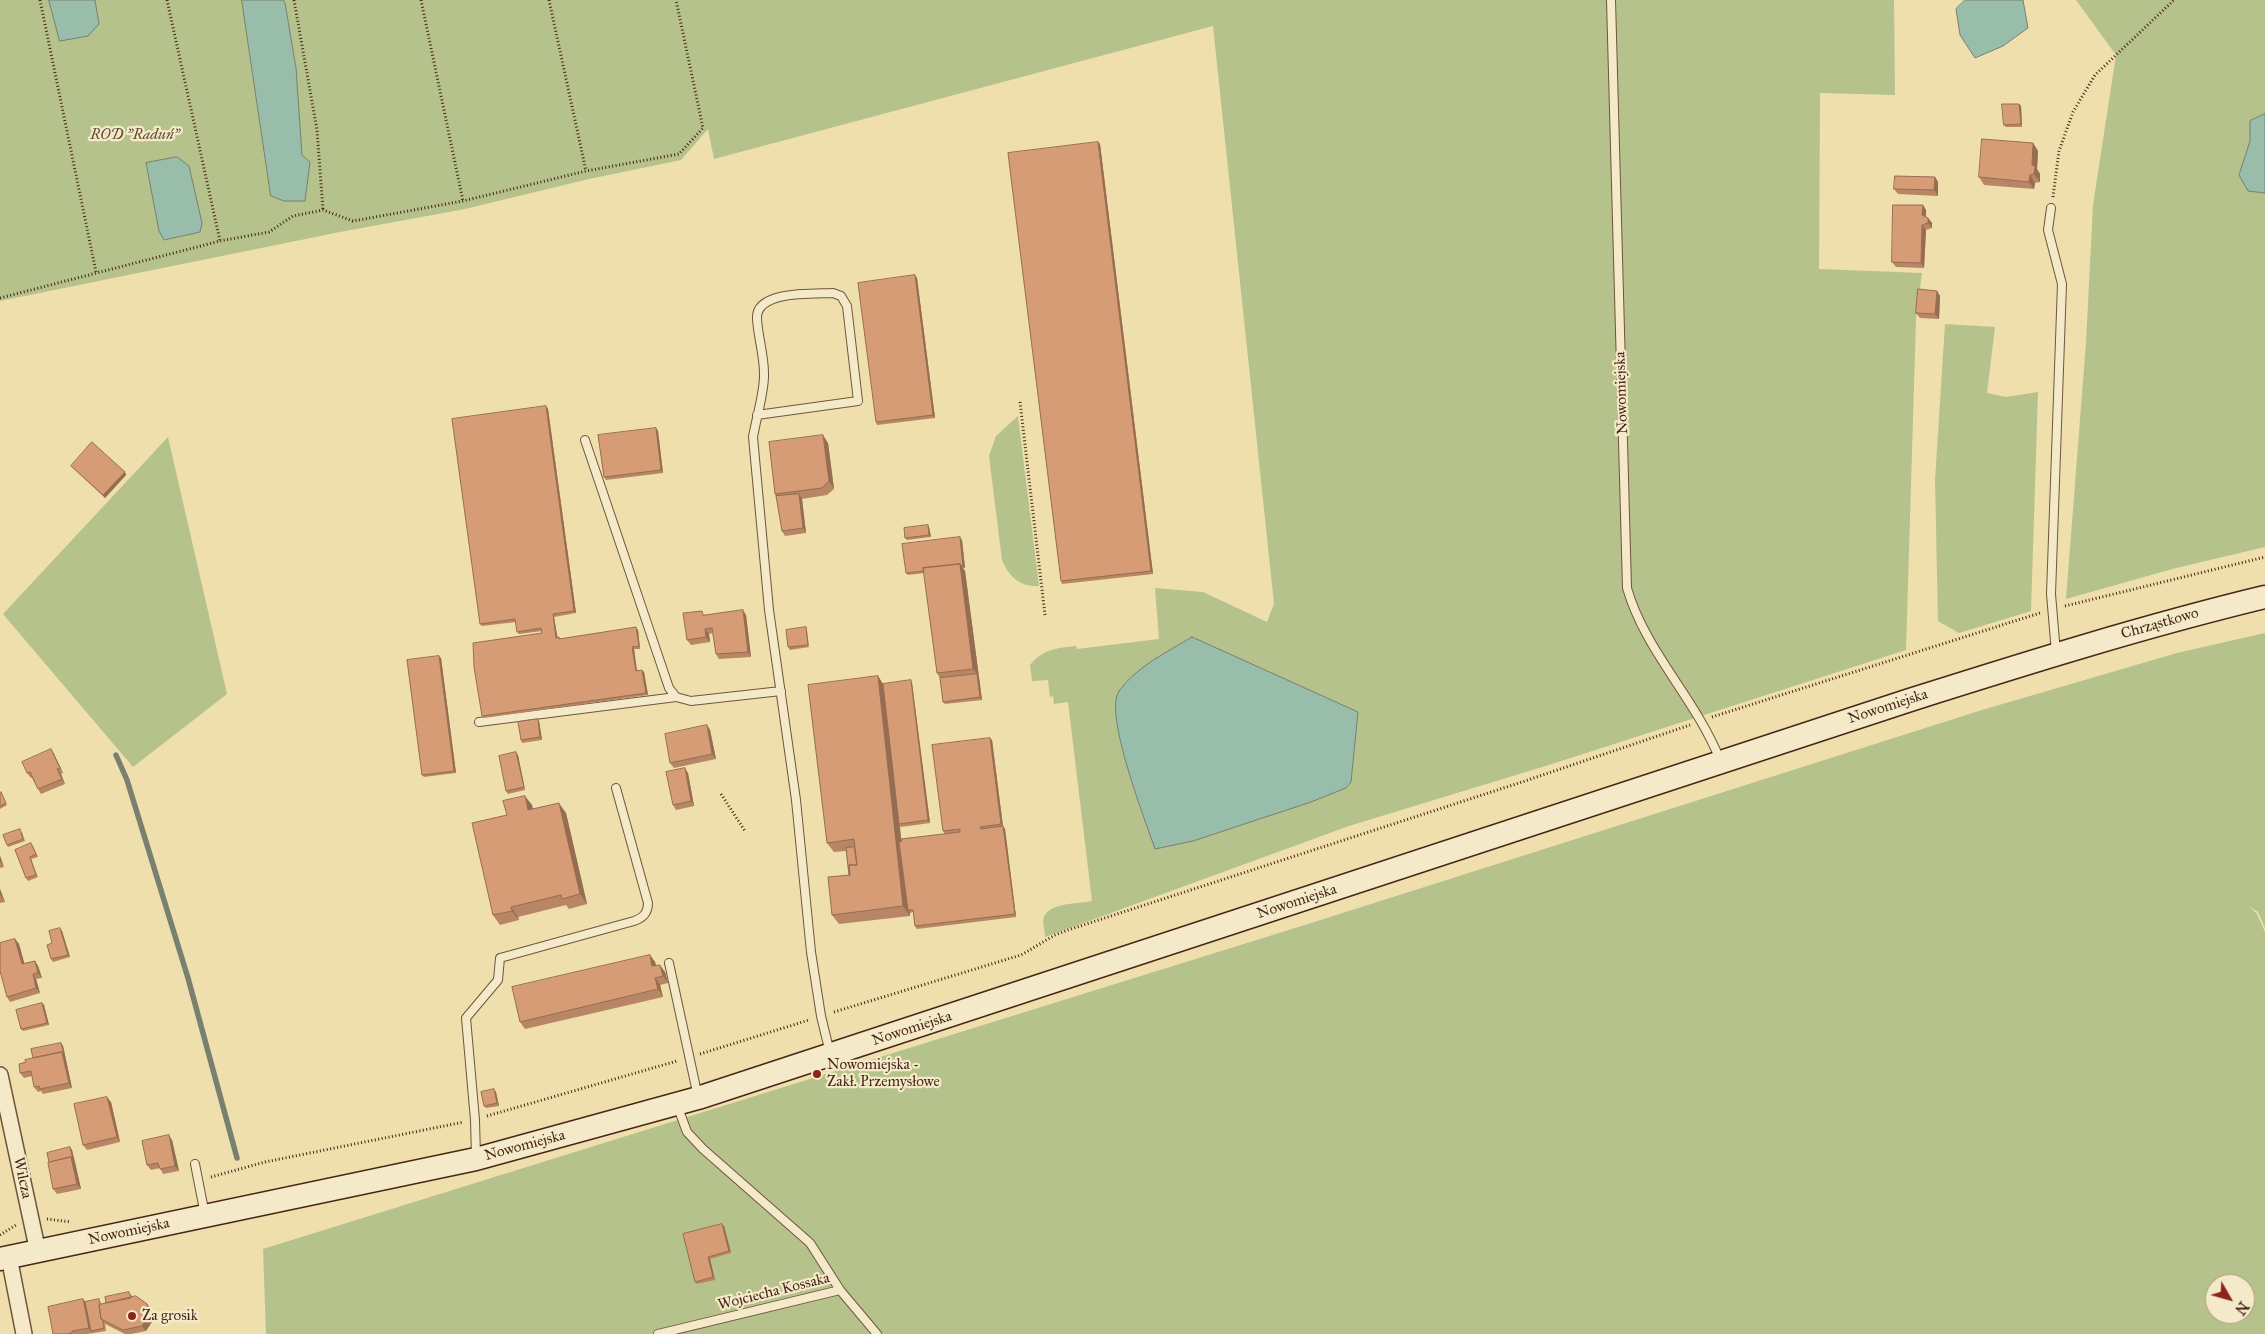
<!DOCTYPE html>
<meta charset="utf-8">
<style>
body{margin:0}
#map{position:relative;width:2265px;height:1334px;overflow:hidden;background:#eedfad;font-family:"IM FELL Great Primer",serif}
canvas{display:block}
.north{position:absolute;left:2205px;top:1274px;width:50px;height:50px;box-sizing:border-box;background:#f4eaca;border:1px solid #af9b82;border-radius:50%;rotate:128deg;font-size:14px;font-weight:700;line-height:20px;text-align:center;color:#482517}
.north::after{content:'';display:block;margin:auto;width:18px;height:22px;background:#8f2418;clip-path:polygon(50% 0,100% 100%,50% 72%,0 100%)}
</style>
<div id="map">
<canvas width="2265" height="1334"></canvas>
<div class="north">N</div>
</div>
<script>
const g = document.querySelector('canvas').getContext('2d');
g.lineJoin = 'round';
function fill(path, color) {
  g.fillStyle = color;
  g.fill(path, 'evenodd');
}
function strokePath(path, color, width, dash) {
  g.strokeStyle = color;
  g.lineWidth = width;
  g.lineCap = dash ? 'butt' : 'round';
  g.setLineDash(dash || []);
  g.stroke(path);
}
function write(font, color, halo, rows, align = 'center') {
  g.font = font + ' "IM FELL Great Primer",serif';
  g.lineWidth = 4.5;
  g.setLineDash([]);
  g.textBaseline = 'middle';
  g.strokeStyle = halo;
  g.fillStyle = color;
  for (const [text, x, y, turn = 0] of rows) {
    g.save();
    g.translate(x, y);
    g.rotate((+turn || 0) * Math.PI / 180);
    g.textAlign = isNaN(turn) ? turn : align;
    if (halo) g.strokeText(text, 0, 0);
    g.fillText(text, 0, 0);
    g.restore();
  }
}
const green = new Path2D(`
 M0,0H1894L1895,95L1820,93L1819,269L1922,273L1916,319L1906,650L1552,764L1349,826L1045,937C1045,931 1042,923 1044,917C1050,902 1079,904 1092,901L1068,702L1054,704L1053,696L1050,697L1048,680L1032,681L1030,665C1043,649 1057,648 1076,646L1077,649L1159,639L1155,588L1203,592L1267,622L1274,604L1213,26L714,159L708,129L681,160L589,179L465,209L340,232L0,301Z
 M2076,0H2265V547L2176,568L2066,599L2086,343L2093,205L2116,55Z
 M1945,324L1995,327L1987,393L2006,397L2038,392L2031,611L1959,633L1938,621L1935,480Z
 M1018,416L1039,586C1020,587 1009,577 1002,560L989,456L996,436Z
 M168,437L227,694L133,767L3,614Z
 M2265,633V928L2258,912L2249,906L2257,914L2265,932V1334H266L263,1249L1308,924L1982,710L2177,653ZM2215,1284H2245V1314H2215Z`);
const water = new Path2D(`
 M49,0H95L99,24L88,36L60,41Z
 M242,0H283L285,3L296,68L302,155L310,162L305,201H284L271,196Z
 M1965,0H2023L2028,28L2003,46L1975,58L1960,35L1956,9Z
 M2265,114V193L2248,191L2239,175L2250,141V121Z
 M177,157L189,166L202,223L200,232L164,240L159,231L146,163Z
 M1192,637L1358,712L1351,782L1346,788L1311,802L1193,841L1155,849C1146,822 1103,713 1119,691C1136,667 1167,652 1192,637Z`);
const stream = new Path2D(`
 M116,755L127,780L188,978L237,1158`);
const path = new Path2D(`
 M40,0L96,272
 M167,0L220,241
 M294,0L317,130L323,210
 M421,0L463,201
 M549,0L586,171
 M2053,197L2059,151L2073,112L2095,75L2174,0
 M0,298L220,241L269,232L293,216L323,210L353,221L463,201L586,171L679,154L703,128L676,0
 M1020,402L1045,615
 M2065,606L2265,557
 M1712,717L2040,613
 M721,794L745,831
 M834,1012L1021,955L1055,935L1068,930L1522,782L1690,725
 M700,1054L809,1020
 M487,1116L677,1061
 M211,1177L265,1162L464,1122
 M47,1219L71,1222
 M0,1235L16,1225`);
const lane = new Path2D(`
 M1611,0L1627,588C1645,651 1696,699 1720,760
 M2051,208L2048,230L2062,284L2051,594L2056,653
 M757,415L858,401L847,306L841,296L833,293C814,294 755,290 757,319C758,337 764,355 764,373C765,390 756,419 753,437L769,610L796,800L811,952L821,1016L830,1053
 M585,440L669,688L676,697L691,701L781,691
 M479,722L676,697
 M669,963L698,1097
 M677,1105L687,1132L703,1149L810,1243L840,1290
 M476,1157L475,1120L466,1018L498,980L500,958L634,921C643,918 648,913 648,903L616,788
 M195,1164L205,1215
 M658,1334L840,1290L877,1334`);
const street = new Path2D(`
 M0,1075L38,1252
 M9,1257L24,1334`);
const secondary = new Path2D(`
 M0,1259L476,1159L698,1098L1910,700C2027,663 2145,626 2265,597`);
const wall = new Path2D(`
 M2019,104L2021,106L2022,127H2006L2004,125Z
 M1098,142L1100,144L1153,574L1062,584L1061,581Z
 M2033,143L2038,151L2037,169L2040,174V182L2035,183L2034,189L1984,185L1979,177Z
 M1935,177L1938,182V196L1898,194L1894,189Z
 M1923,205L1926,210V217L1928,218L1932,223V228L1926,230L1924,268L1896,267L1892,262Z
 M915,275L917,278L935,418L877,425L876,422Z
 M1937,291L1940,296L1939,319L1920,318L1916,313Z
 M546,406L548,409L576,613L554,617L557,637L560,639L638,630L640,649H634L637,670L644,672L648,695L484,718L482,716L542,633V631L519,634L517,632L516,622L482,626L480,624Z
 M656,428L658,431L663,473L606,480L604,477Z
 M828,443L834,489L827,495L802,499L806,533L785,536L782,531L776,496L775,494Z
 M71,466L125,472L126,475L105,498L73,468Z
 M928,525L929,527L931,537L907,540L905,538Z
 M962,540L965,568H963L965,571L982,700L945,704L943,702L940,678L937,673L924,573L908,575L906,573Z
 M705,615H746L751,657L719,659L716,654L713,633L709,634L710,642L691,645L687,640Z
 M806,627L807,630L809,647L790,650L788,647Z
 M441,658L456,773L424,777L422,775Z
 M878,676L883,684L912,683L930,823L901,827L900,825L901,839L945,834L943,831L992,740L1003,826L1005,829L1016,917L917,929L915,926L913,912L910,913V916L839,924L832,915L849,875L846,851L834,852L827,843Z
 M539,721L542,740L522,743L521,740Z
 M707,725L710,730L716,759L674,768L670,763Z
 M51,749L54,754L63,773L61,774L65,784L41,794L38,789L32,778H31L27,773Z
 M518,755L525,790L508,794L506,791Z
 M688,773L694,806L676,810L673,805Z
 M1,792L7,805L0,809V793Z
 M532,805L533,809L566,813L587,904L569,909L566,905L518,917L519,920L500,925L493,915L507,815Z
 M22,832L25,841L8,847L7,845Z
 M33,846L38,857L31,859L38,877L28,881L26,878L15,850Z
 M0,856L4,867L0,868Z
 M0,889L5,902L0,903Z
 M62,931L70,957L53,962L51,959L52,943Z
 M15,939L19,944L24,964L35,961L38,966L42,978L36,979L40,993L10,1002L7,997Z
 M650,955L655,962L656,965L665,972L668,983L660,985L663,997L525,1029L520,1022Z
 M42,1003L44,1005L49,1025L23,1031L21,1029Z
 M63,1046L72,1088L43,1094L41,1091L38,1092L34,1087L32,1076L24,1078L20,1073L26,1062Z
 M496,1092L499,1106L486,1108L484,1106Z
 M111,1102L120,1142L87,1150L83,1145Z
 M172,1140L179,1171L163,1174L160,1168L151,1170L147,1165Z
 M70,1147L72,1150L81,1189L57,1194L53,1189Z
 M724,1226L731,1253L710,1259L715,1280L697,1284L695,1282Z
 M131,1294L132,1297L147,1304L151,1309L153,1320L146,1331L131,1334H125L105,1324L106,1331L87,1334H53L85,1302L100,1301L101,1304Z`);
const shadedWall = new Path2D(`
 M2019,104L2021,106L2022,127L2021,124Z
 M1098,142L1100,144L1153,574L1151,571Z
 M2033,143L2038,151L2037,169L2040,174V182L2034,174L2032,165Z
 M2030,175L2035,183L2034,189L2029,182Z
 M1935,177L1938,182V196L1934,190Z
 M1923,205L1926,210V220L1922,215Z
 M1928,218L1932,223V228L1928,223Z
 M1922,225L1926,230L1924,268L1921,263Z
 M915,275L917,278L935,418L933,415Z
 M1937,291L1940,296L1939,319L1935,314Z
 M546,406L548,409L576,613L574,611Z
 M656,428L658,431L663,473L661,470Z
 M823,435L828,443L834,489L829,481Z
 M125,472L126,475L105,498L103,495Z
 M799,494L802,499L806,533L803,528Z
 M928,525L929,527L931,537L929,535Z
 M960,537L962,540L965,568L963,566Z
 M960,564L965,571L982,700L980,697L977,674L973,669Z
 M743,610L746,615L751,657L748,652Z
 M553,614L554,617L558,640L556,638Z
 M636,627L638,630L640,649L639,646Z
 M705,629L709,634L710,642L706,637Z
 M632,647L634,649L637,673L636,671Z
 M439,656L441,658L456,773L454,771Z
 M642,670L644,672L648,695L646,693Z
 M878,676L884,686L909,910H908L910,913V916L903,906Z
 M911,680L912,683L930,823L928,820Z
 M538,719L539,721L542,740L540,737Z
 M707,725L710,730L716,759L712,754Z
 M990,738L992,740L1003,827L1001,824Z
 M51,749L54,754L63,773L60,768Z
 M516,752L518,755L525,790L524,787Z
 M685,768L688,773L694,806L691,801Z
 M57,769L61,774L65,784L62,779Z
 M525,796L532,805L535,820L528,810Z
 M559,803L566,813L587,904L580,894Z
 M1003,826L1005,829L1016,917L1015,914Z
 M0,856L4,867L0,860Z
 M0,889L5,902L0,894Z
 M511,907L518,917L519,920L512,911Z
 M60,928L62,931L70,957L68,955Z
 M15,939L19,944L26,969L22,964Z
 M650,955L655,962L658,973L652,966Z
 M35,961L38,966L42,978L38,973Z
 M660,965L665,972L668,983L663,976Z
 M33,974L36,979L40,993L36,988Z
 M655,978L660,985L663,997L658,989Z
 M42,1003L44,1005L49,1025L47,1023Z
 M61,1043L63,1046L72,1088L69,1083L62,1052Z
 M494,1089L496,1092L499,1106L497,1103Z
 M107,1097L111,1102L120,1142L117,1137Z
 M169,1135L172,1140L179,1171L175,1166Z
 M70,1147L72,1150L75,1162L73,1160Z
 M71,1157L75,1162L81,1189L77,1184Z
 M722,1224L724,1226L731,1253L729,1251Z
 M708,1257L710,1259L715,1280L713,1277Z
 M83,1299L87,1304L91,1331L92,1333L89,1328Z
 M147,1304L151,1309L153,1320L146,1331L142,1326Z`);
const building = new Path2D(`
 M2002,104H2019L2021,124L2004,125Z
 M1982,139L2033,143L2032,165L2035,166L2034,174L2030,175L2029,182L1979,177Z
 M1098,142L1151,571L1061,581L1008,153Z
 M1895,176L1935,177L1934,190L1894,189Z
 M1893,205H1923L1922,215L1928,218V223L1922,225L1921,263L1892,262Z
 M915,275L933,415L876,422L858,283Z
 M1918,289L1937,291L1935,314L1916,313Z
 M546,406L574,611L553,614L556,638L559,637V639L636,627L639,646L632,647L636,671L642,670L646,693L482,716L474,667L473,643L542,633L541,628L517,632L515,619L480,624L452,419Z
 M656,428L661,470L604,477L598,435Z
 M823,435L829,481L822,488L775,494L769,442Z
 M92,442L125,472L103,495L71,466Z
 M799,494L803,528L782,531L776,496Z
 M928,525L929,535L905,538L904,528Z
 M960,537L963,566H962L960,564L923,568L924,571L906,573L902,544Z
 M960,564L973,669L937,673L923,568Z
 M743,610L748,652L716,654L712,628L705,629L706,637L687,640L683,613L702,611L703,615Z
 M806,627L808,645L788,647L786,630Z
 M439,656L454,771L422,775L407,660Z
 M977,674L980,697L943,702L940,678Z
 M878,676L903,906L832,915L828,877L850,875L849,865H857L854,839L827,843L808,685Z
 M911,680L928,820L899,824L883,684Z
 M538,719L540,737L521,740L518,722Z
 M707,725L712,754L670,763L665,734Z
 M990,738L1001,824L980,827L981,829L1003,826L1015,914L915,926L913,910H908L899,842L902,841L901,839L960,832V829L943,831L932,745Z
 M51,749L60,768L57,769L62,779L38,789L30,772L27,773L22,762Z
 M516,752L524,787L506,791L499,756Z
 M685,768L691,801L673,805L666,772Z
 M1,792L6,803L0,806V793Z
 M525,796L528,810L559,803L580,894L562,899L561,895L511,907L512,911L493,915L472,823L507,815L503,801Z
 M20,829L23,839L7,845L3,835Z
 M31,843L36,854L30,857L36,875L26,878L15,850Z
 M854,847L857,865H849L850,875H849L846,848Z
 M60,928L68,955L51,959L47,945L52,943L49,931Z
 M15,939L22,964L35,961L38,973L33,974L36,988L7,997L0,971V943Z
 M650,955L652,966L660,965L663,976L655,978L658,989L520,1022L512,987Z
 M42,1003L47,1023L21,1029L16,1010Z
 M61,1043L64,1055L62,1052L33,1058L31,1049Z
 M62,1052L69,1083L40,1089L39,1086L34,1087L31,1071L20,1073L19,1064L26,1062L25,1060Z
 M494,1089L497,1103L484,1106L481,1092Z
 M107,1097L117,1137L83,1145L74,1104Z
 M169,1135L175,1166L160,1169L158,1163L147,1165L142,1141Z
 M70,1147L73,1160L71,1157L49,1162L47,1153Z
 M71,1157L77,1184L53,1189L48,1163Z
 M722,1224L729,1251L708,1257L713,1277L695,1282L683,1234Z
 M129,1292L131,1298L106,1303L105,1297Z
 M136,1296L147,1304L149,1315L142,1326L123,1330L101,1319L99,1305Z
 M83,1299L89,1328L72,1331V1333L67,1334H53L48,1307Z
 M99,1299L100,1304L99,1305L101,1319L103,1321L104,1328L91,1331L85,1302Z`);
const markers = [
 [817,1074,5,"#8f2418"],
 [132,1316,5,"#8f2418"]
];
const parkNames = [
 ["ROD \"Raduń\"",135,135]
];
const streetNames = [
 ["Nowomiejska",1622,393,-92],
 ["Chrząstkowo",2160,624,-16],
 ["Nowomiejska",1888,707,-18],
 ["Nowomiejska",1297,902,-18],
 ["Nowomiejska",912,1029,-18],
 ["Nowomiejska",525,1146,-15],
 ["Wilcza",22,1178,78],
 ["Nowomiejska",129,1232,-12],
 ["Wojciecha Kossaka",774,1292,-14]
];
const poiNames = [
 ["Nowomiejska -",827,1065],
 ["Zakł. Przemysłowe",827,1082],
 ["Za grosik",142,1316]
];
fill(green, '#b6c28b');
fill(water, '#99bdab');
strokePath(water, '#798070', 1);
strokePath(stream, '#798070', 5.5);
strokePath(lane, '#72543c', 10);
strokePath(street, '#72543c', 18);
strokePath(secondary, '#482517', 25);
strokePath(path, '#482517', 3, [1, 2.5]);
strokePath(lane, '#f4eaca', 8);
strokePath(street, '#f4eaca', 15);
strokePath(secondary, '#f4eaca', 22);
fill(wall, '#b88665');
fill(shadedWall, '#966d52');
fill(building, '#d69c75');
strokePath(building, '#966d52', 1);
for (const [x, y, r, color] of markers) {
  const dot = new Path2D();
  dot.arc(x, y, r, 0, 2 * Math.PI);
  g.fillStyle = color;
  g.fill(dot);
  strokePath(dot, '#f4eaca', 2);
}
write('italic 15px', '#644c34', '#f4eaca', parkNames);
write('15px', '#482517', '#f4eaca', streetNames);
write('15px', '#482517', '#f4eaca', poiNames, 'left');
</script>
